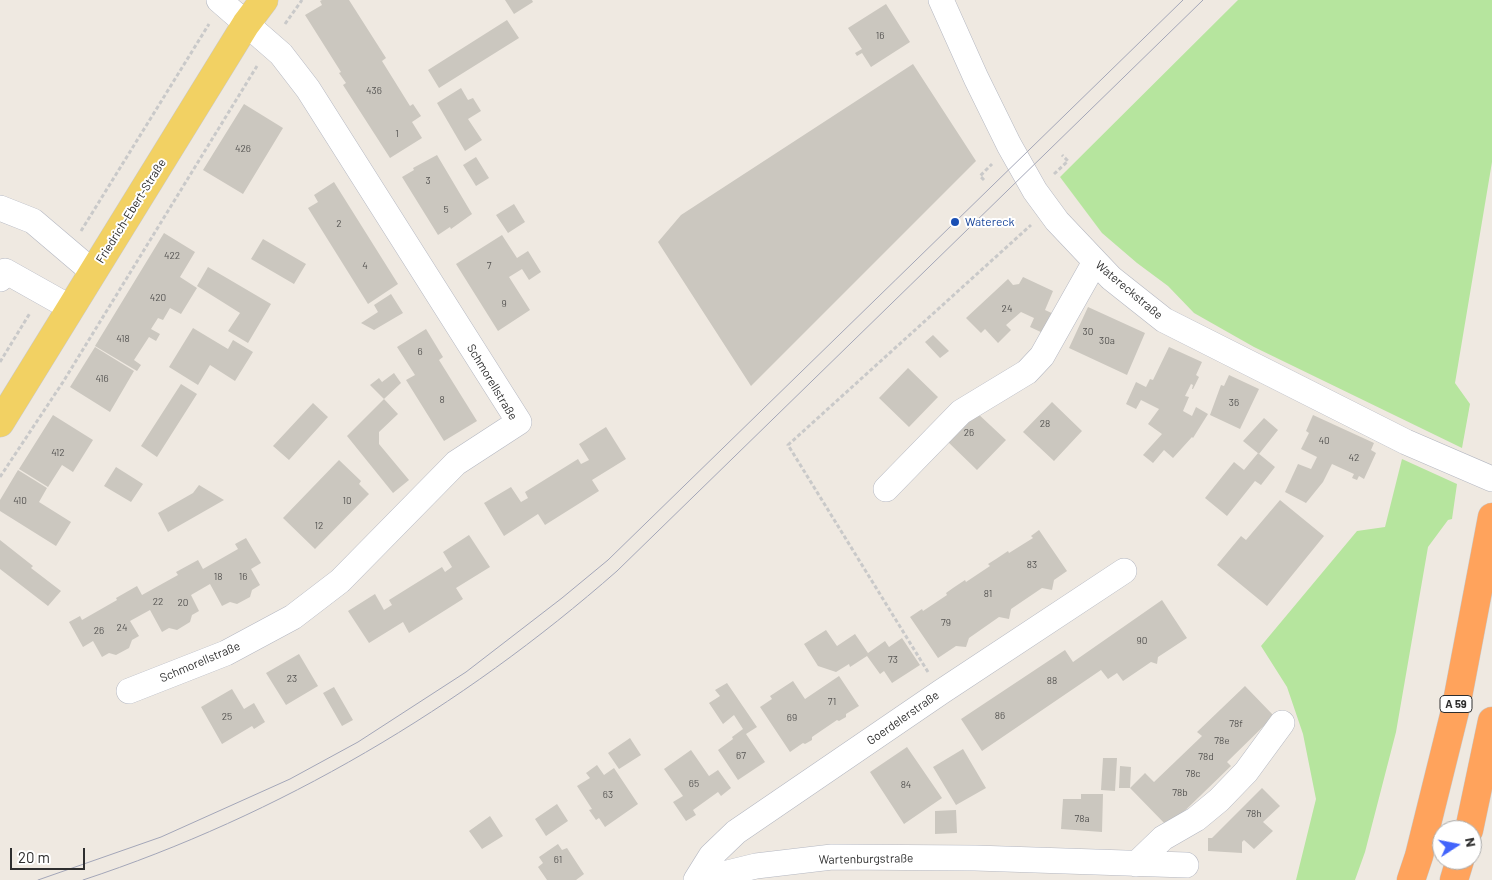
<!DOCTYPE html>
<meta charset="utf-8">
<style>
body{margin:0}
#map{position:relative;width:1492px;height:880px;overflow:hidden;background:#efe9e1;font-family:Barlow,sans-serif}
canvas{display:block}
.north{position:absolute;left:1432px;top:820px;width:50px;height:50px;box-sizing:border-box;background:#fff;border:1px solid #ababab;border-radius:50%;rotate:79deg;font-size:14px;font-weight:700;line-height:20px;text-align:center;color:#2e2e2e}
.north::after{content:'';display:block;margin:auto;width:18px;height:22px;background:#4264fb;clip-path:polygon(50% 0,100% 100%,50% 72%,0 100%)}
.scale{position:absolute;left:10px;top:848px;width:75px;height:22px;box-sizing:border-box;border:2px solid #2e2e2e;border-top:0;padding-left:6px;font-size:15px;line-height:18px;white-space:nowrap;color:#2e2e2e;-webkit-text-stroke:4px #fff;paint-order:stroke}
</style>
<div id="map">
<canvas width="1492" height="880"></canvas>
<div class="north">N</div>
<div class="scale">20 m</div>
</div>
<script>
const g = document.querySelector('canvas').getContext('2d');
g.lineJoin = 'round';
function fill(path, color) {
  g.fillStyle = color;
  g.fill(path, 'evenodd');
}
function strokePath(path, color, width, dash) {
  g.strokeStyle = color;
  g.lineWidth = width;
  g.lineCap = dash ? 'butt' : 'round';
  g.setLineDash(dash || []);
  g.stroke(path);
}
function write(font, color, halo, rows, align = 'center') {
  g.font = font + ' Barlow,sans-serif';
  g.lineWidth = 4;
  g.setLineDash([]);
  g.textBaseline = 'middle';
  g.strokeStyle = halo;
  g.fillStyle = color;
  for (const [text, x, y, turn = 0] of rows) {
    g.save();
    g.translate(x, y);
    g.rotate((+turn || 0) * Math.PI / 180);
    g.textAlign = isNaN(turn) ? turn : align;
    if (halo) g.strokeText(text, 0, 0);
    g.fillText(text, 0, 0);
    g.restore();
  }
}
const green = new Path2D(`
 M1238,0H1492V162L1455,383L1470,404L1462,448L1254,347L1194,313L1168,286L1137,263L1102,233L1060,177Z
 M1402,459L1457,484L1452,519L1448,520L1428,547L1396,732L1365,852L1355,880H1296L1316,799L1303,734L1287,687L1261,646L1357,531L1385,527Z`);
const building = new Path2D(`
 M322,0H349L386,58L382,61L410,106L413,104L421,116L412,122L422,138L390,158L343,85L346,83L339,73L341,72L305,15L322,5L320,1Z
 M505,0H532L533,2L514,14Z
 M886,4L910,42L871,67L862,53L857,56L855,53L862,49L848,28Z
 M507,20L519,38L439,88L428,70Z
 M913,64L976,161L751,386L658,242L681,215Z
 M461,88L468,100L473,98L481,111L468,119L482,140L465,151L437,103Z
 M244,104L283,128L243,194L203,170Z
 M437,155L472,214L451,229L450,227L438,235L402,177L414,170L413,168Z
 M476,157L489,178L476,186L463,165Z
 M334,182L398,284L368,304L308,208L318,202L314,195Z
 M514,204L525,222L508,233L496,215Z
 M164,233L195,252L180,277L197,288L181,314L170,308L163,320L158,318L151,329L160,334L156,341L149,337L134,360L141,365L137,371L95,346Z
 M502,235L517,258L528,251L541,272L529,280L522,269L509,277L530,310L498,331L456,264Z
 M263,239L306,264L294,284L251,259Z
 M208,267L271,304L248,343L228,331L240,313L197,286Z
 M1023,277L1053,291L1045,310L1056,315L1045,334L1030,327L1034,318L1021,312L1006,325L1011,330L998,343L985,329L981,333L966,318L1008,279L1013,285L1019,284Z
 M391,294L403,313L374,330L361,323L378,312L374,305Z
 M1088,307L1145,333L1127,375L1069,348Z
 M193,328L228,349L233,340L253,352L235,381L210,365L198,385L169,367Z
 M426,329L443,357L439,360L477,421L444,441L406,380L415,375L397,347Z
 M933,335L949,351L940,358L925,342Z
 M95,347L134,371L110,412L70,387Z
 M1169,347L1202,362L1196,375L1199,377L1193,389H1192L1193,385L1191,384L1185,396L1189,397L1183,411L1192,416L1196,407L1208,414L1193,438L1192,437L1173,458L1164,450L1153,463L1143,455L1162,434L1148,424L1159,409L1141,400L1136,409L1126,404L1136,382L1146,387L1150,379L1153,380Z
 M908,368L938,397L909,427L879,398Z
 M394,373L401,383L384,399L370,385L379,378L382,382Z
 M1229,375L1259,389L1240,429L1210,415L1221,385L1224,386Z
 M181,384L197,394L157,457L141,446Z
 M384,399L398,414L379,432V444L409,480L393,493L347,436Z
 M1052,402L1082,431L1054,461L1023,432Z
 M313,403L328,417L289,460L273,446Z
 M975,411L1006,440L977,470L947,441Z
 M53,415L93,440L73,472L62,465L48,487L19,469Z
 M1313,415L1374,443L1371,450L1376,453L1364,479L1359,476L1357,480L1352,478L1354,474L1332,464L1323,482L1306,503L1285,492L1298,464L1311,469L1317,457L1301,449L1309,433L1306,431Z
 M1264,418L1278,430L1259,454L1243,441Z
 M606,427L626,459L592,480L599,491L545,525L538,514L504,536L484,503L511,487L521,502L528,498L525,492L578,459L581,464L589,460L579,444Z
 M1258,453L1275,467L1261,485L1255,481L1227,516L1205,498L1234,462L1244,470Z
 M339,460L361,481L359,484L369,494L315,549L283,518Z
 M116,467L143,484L131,502L104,486Z
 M18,470L47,488L39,502L71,522L56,546L0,511V500Z
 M199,485L224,500L168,532L158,513L193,493Z
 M1280,500L1324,536L1267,606L1217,565L1241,536L1246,540Z
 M1039,530L1067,571L1054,580L1052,590L1042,588L1011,609L1009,619L999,617L969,638L966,647L956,646L938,658L910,617L922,609L923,611L947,595L946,593L953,588L965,580L966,582L990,566L988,564L996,559L1008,551L1009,553L1033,538L1031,536Z
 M469,535L490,567L456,588L463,599L409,633L403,622L369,643L348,611L375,594L384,610L392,605L389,600L442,567L445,572L452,567L443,552Z
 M246,538L261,563L251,569L260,585L252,590L250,597L237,604L230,602L222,606L210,584L191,595L199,611L192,615L190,622L177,630L169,628L162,632L150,610L130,621L139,636L132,640L129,648L116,655L109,653L102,657L93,641L83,647L69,622L80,616L82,620L117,600L116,598L137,586L142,595L178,575L176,572L198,560L203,569L238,549L235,544Z
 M0,540L33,566L31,568L61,591L48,606L0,569Z
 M1162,600L1187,638L1158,657L1157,664L1151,662L1123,681L1117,673L1108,679L1101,670L982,751L961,719L1065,650L1073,662Z
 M826,630L837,646L855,634L868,653L885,641L889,647L902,638L920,665L892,683L884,671L880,674L867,656L850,667L849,664L836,672L818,666L804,644Z
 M299,654L318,686L286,705L266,673Z
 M839,676L859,706L846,714V717L839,721L837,720L812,737V740L805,744L803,743L790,752L760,707L772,699L770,696L793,681L805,699Z
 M727,683L757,727L746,734L765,762L738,780L718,750L733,739L732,737L743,729L734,715L723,724L709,703L720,696L715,690Z
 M1245,686L1274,716L1227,762L1231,766L1168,827L1130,788H1119L1120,766L1131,767L1130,788L1145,773L1154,782L1202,736L1197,732Z
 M334,687L353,720L342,726L323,693Z
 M232,689L244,709L254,703L265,722L254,729L252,726L222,744L201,707Z
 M630,738L641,755L619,769L608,753Z
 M907,747L942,798L904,824L870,772Z
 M963,749L986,788L956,805L933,767Z
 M691,750L709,776L718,770L731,788L721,796L718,792L693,810L696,815L686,821L673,802L683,796L664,769Z
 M1103,758H1117L1115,791L1101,790Z
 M597,765L604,775L614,768L638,804L605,827L599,818L596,820L589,810L592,809L577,786L590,778L586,773Z
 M1262,788L1280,806L1263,822L1273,831L1254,849L1244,840L1242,842V853L1208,851V838H1212Z
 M1081,794H1103L1102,832L1061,829L1063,799H1081Z
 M557,804L568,821L546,836L535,819Z
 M956,810L957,833L935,834V811Z
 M490,816L503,836L482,849L469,831Z
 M558,844L562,850L567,848L584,874L576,880H547L538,867L543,863L539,857Z`);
const path = new Path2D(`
 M285,24L302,0
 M1054,174L1068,161L1062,155
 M984,180L980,176L992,164
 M81,231L209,24
 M0,362L30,313
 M0,477L63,382L257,66
 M928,672L788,445L1031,225`);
const minor = new Path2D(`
 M941,0L976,78L1009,145L1035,191L1057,221L1111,278L1164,320L1406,442L1492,479
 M0,208L33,221L93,272
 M0,279L5,271L71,308
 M886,489L961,412L1027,372L1042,356L1095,262
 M129,691L226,653L293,617L340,581L456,463L519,422L308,89L281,54L219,0
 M1136,864L1163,838L1196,819L1219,800L1246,772L1282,723
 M696,880L711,856L736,832L941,692L1124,571
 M699,880L756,866L832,857L975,858L1186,865`);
const major = new Path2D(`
 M0,423L246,24L264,0`);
const highway = new Path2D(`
 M1469,830L1492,721
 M1411,880L1419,856L1456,707L1492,517
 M1454,880L1460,860`);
const tram = new Path2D(`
 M38,880L161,837L290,779L358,742L466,672L562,598L608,560L1183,0
 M83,880C280,815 461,708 617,571L1203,0`);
const markers = [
 [955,222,5,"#1a4fb4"]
];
const numberNames = [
 ["16",880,36],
 ["436",374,91],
 ["1",397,134],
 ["426",243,149],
 ["3",428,181],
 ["5",446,210],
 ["2",339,224],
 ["422",172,256],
 ["4",365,266],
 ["7",489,266],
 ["420",158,298],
 ["9",504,304],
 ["24",1007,309],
 ["30",1088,332],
 ["418",123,339],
 ["30a",1107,341],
 ["6",420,352],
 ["416",102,379],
 ["8",442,400],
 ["36",1234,403],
 ["28",1045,424],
 ["26",969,433],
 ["40",1324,441],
 ["412",58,453],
 ["42",1354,458],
 ["410",20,501],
 ["10",347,501],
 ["12",319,526],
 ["83",1032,565],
 ["18",218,577],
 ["16",243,577],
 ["81",988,594],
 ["22",158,602],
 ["20",183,603],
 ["79",946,623],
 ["24",122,628],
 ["26",99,631],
 ["90",1142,641],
 ["73",893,660],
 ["23",292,679],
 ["88",1052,681],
 ["71",832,702],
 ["86",1000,716],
 ["25",227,717],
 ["69",792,718],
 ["78f",1236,724],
 ["78e",1222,741],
 ["67",741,756],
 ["78d",1206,757],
 ["78c",1193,774],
 ["65",694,784],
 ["84",906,785],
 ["78b",1180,793],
 ["63",608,795],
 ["78h",1254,814],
 ["78a",1082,819],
 ["61",558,860]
];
const shields = [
 [1456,704,32]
];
const shieldNames = [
 ["A 59",1456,704]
];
const streetNames = [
 ["Friedrich-Ebert-Straße",131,211,-58],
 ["Watereckstraße",1129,290,40],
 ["Schmorellstraße",492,382,59],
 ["Schmorellstraße",200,662,-23],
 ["Goerdelerstraße",903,718,-35],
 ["Wartenburgstraße",866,859,-1]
];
const transitNames = [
 ["Watereck",965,222]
];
fill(green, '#b6e59e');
fill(building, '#cbc7bf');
strokePath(minor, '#b4b7c1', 26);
strokePath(major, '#c9c9c9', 29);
strokePath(highway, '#c9c9c9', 29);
strokePath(path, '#c9c9c9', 3, [4, 2.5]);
strokePath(minor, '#fff', 25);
strokePath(major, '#f2d163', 28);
strokePath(highway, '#ffa35c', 28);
strokePath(tram, '#a3a6b8', 1);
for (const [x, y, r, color] of markers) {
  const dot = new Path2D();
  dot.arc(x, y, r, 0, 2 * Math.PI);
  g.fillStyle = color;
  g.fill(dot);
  strokePath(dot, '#fff', 2);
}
write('10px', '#555452', null, numberNames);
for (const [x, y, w] of shields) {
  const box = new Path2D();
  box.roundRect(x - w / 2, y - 8.5, w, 17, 4);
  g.fillStyle = '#fff';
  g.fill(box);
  strokePath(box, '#2e2e2e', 1);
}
write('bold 11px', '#2e2e2e', null, shieldNames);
write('12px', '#2e2e2e', '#fff', streetNames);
write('12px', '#164399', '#fff', transitNames, 'left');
</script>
